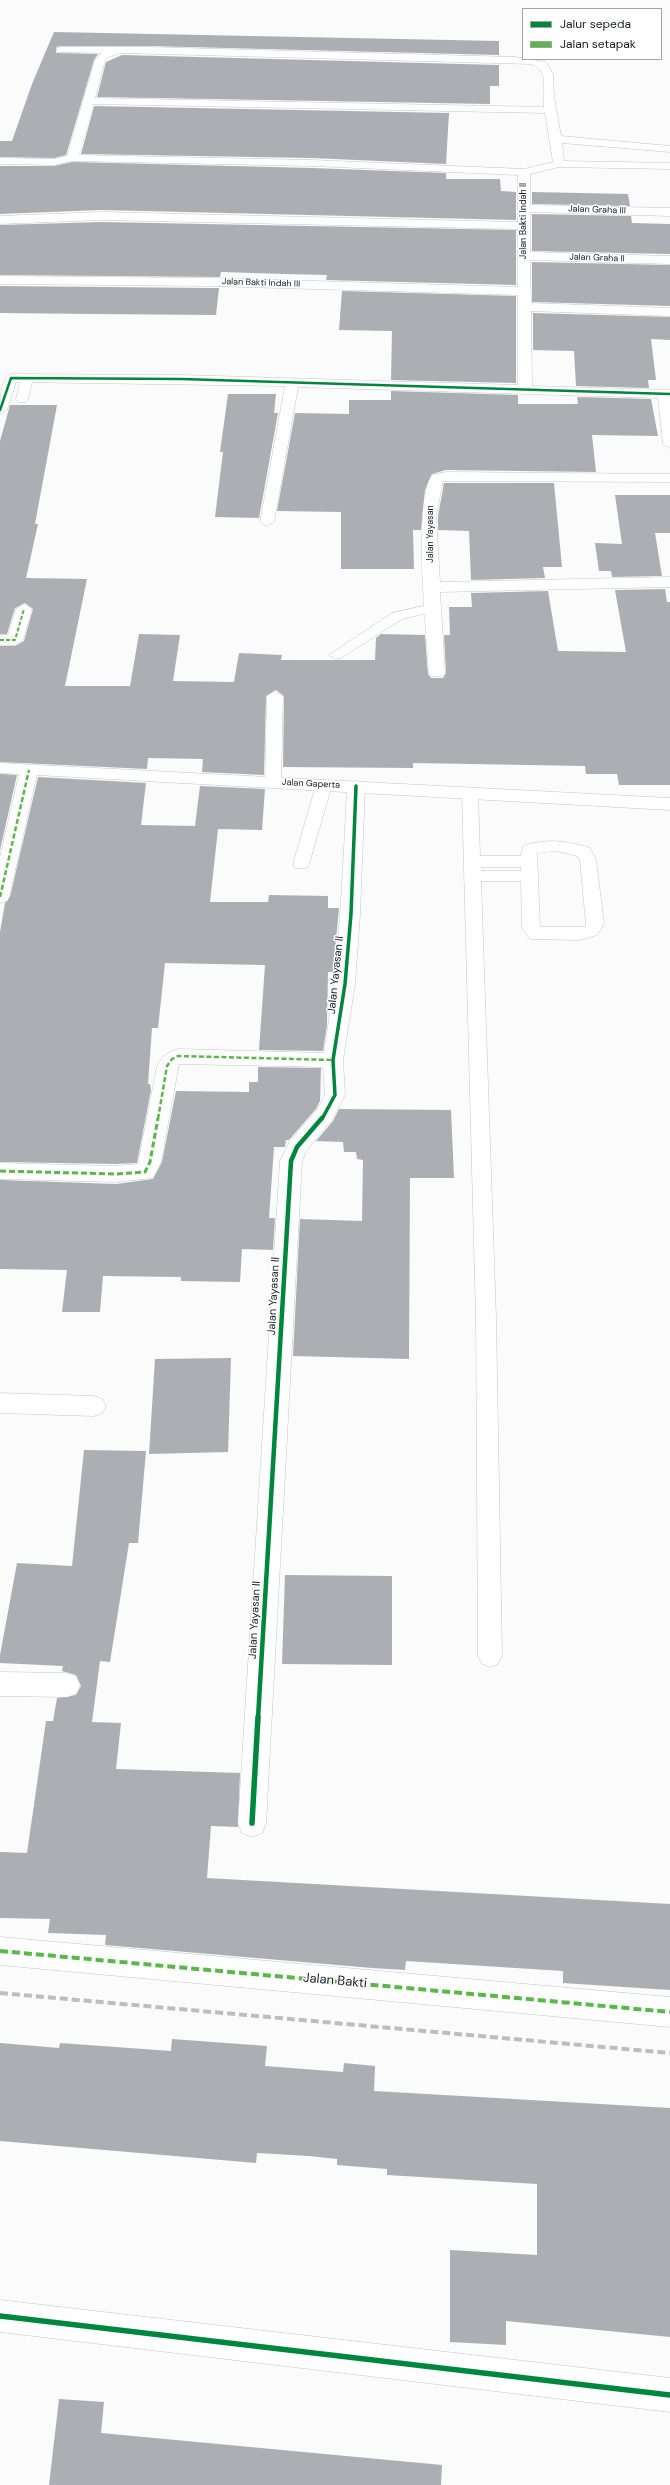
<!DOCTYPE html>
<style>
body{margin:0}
#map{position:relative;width:670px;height:2485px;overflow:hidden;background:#fafbfa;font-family:"DM Sans",sans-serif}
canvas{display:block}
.legend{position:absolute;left:522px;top:8px;width:140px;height:52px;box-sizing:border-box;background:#fff;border:1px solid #a1a3a7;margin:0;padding:5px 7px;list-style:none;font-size:12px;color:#151a23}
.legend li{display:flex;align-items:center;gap:8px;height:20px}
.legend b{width:20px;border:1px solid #a1a3a7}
</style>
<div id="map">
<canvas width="670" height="2485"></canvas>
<ul class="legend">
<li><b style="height:5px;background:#00873e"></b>Jalur sepeda</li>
<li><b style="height:5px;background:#58b947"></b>Jalan setapak</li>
</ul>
</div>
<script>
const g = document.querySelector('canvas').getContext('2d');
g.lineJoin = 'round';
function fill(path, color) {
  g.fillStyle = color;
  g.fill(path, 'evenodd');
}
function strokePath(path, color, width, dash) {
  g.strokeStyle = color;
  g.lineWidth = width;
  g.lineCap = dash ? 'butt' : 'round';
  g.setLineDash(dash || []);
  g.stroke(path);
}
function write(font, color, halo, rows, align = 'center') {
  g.font = font + ' "DM Sans",sans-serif';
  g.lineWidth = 3;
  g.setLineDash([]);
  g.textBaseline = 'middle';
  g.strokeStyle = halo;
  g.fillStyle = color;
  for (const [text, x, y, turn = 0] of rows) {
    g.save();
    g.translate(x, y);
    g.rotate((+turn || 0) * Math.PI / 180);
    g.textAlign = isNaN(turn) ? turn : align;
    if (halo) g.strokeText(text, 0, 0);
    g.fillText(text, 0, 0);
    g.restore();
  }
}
const building = new Path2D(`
 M54,32L499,41V55L148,46H61L56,47V53L98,54L94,60L66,155L54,158L0,157V141H12L32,84Z
 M122,55L499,65V86H490V104L97,97L106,62Z
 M94,106L449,113L446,164L312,158L81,154Z
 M72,162L312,168L446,173V179H500L501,191L516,192V220L101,210L0,214V166H54Z
 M532,192L628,194L630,206L532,204Z
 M532,214L631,216L632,223L670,224V254L532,251Z
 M101,222L516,230V285L326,280L327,275L284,274L221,272L220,277L0,275V225Z
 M532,262L670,265V306L532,302Z
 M0,286L211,288H219L216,315L94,314L0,313Z
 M342,291L516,296V383L391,380L392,331L339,330Z
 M533,313L670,317V340L651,339L656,380H648L649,388L576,386L574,351L533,350Z
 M391,391L518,395V404H578L577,397L651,399L658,436L592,435L596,472L446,470L432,474L425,490L421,530H413L414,569H341V512L277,511L295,413L349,414V400H391Z
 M228,394H276L274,413H278L259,518L215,517L223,452H220Z
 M10,405H57L35,524H38L26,578L87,579L65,686H130L139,634L180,635L173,681L234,682L239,653L282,655L281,660H375L376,638L381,634L425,635L428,674L431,678H443L446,673L444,635H450L449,607H472L471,593L548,591L558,651L626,652L615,590L665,589L667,602H670V785H619L617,774H586L585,766L413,763V768L283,767L284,696L276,690L266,696L264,775L202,772L203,759L148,758L147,769L0,762V646H15L24,641L33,609L25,603L15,608L7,634H0V441Z
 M444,483H554L562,567H543L545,578L471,580L469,531L438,530V516Z
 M615,495H670V533H655L662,576L612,577L611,571H599L595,543L622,544Z
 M0,774L17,775L0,850Z
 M38,777L146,783L141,825L195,826L200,786L265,789L262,830L218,829L210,902H268L269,895L328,896V908H339L333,972H328L327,1025L323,1051L259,1050L265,965L165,963L158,1028H152L148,1084H150L151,1090L137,1163L116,1164L0,1162V932L5,903L10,897Z
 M258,1067L321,1068L320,1101L316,1109L289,1140H286L285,1147H274L269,1218H275L273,1250L242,1249L240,1282L181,1281V1277L103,1276L100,1312H62L67,1270L0,1269V1180L116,1184L153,1179L162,1162L176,1091L249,1092V1082H258Z
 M339,1109L451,1110L454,1178H410L409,1359L293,1356L300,1219L362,1221L363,1160L357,1159L356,1152H344L343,1142L316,1141L333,1121Z
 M231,1358L228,1452L149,1454L155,1359Z
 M84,1450L146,1451L138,1543H129L110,1662L100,1661L92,1722L121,1723L116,1769L240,1773L238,1827L211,1826L207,1878L670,1904V1990L563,1983V1971L406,1961L405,1970L372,1968L105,1945L106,1935L48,1933L50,1919L0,1918V1852L27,1853L46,1721H53L57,1698L76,1695L81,1686L76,1675L62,1671L63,1666L0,1663V1655L17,1563L72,1566Z
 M285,1575L392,1576V1665L282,1664Z
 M172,2039L267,2046L265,2066L343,2072L344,2063L375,2066L374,2091L670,2108V2337L506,2321V2345L450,2342V2250L537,2255V2184L387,2175V2169L337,2165V2159L309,2156L257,2153L256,2163L0,2141V2043L59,2048L60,2043L171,2051Z
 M59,2399L104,2402L101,2433L442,2465L441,2485H49Z`);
const service = new Path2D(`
 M27,374L33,378L28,399L26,402H18L16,399L21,378Z
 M432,604L437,605L439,608L437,611L402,619L341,658L336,659L329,655L392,613Z
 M275,691L283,696L281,782L273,787L265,782L267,696Z
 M324,780L330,782L332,785L309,864L307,868H295L293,864L316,785L318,782Z
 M470,788L476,789L478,793L480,856H521L523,846C546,838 567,841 590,848L596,860L604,924L597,935L580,940L530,939L522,928L521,881H481L496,1318L502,1656L498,1664L490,1667L482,1664L478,1656L476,1318L462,793L464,789ZM556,851L577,856L580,860L586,924L585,927H540L537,853ZM481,867H521V871H481Z`);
const minor = new Path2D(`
 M61,47H148L515,57L546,62L553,74L554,97L561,136L670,146V152L562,143L564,161L670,163V169L559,167L530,174V205L670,208V216L530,212V252L670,256V264L530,260L531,303L670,308V316L531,311L532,386L670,390V448L663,444L658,398L298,387L274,522L267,526L260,522L285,386L16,382L7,410L0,414C0,402 0,378 11,374L181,375L518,385V295L211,286L0,284V276L211,278L518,287V229L101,220L0,224V216L101,212L518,222V175L312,166L72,161L54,165L0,164V158L54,159L67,156L95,60L101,53L57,52V48ZM122,53L531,64C549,68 543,92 544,107L95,98L105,61L109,57ZM93,104L545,113L553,162L524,169L312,160L79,155Z
 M446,472L670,474V482L443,481L436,516L440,582L670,577V587L440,592L445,673L443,676H431L429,673C427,633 412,504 432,475Z
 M24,604L32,609L23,640L15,645H0V635H8L16,609Z
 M29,765L35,766L38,770L9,897L7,901L0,903V857L20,770L23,766Z
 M356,781L362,782L365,786L360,914L355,984L343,1060L345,1095L332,1120L306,1151L302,1161L266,1823L262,1833L252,1837L242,1833L238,1823L280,1161L290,1141L317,1110L325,1095L323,1067L179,1064L161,1162L153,1178L116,1182L0,1179V1163L116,1166L138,1164L157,1066C163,1056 167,1052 178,1049L324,1053C339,963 343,876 347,786L350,782Z
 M0,1393L94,1396L102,1399L106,1406L102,1413L94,1416L0,1413Z
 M0,1672L67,1673L76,1676L80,1685L76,1694L67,1697L0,1696Z
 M0,1937L670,1997V2027L0,1965Z
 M0,2300L670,2378V2412L0,2332Z`);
const tertiary = new Path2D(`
 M0,763L670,798V810L0,773Z`);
const rail = new Path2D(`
 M0,1993L670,2053`);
const quietFar3 = new Path2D(`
 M0,640H15L24,609`);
const quietFar2 = new Path2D(`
 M0,897L29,770
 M158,1119L167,1066L172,1059L178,1056L333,1060`);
const quietFar1 = new Path2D(`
 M0,1171L116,1174L145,1172L150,1162L158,1118`);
const quiet = new Path2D(`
 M0,1951L670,2012`);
const cyclewayFar3 = new Path2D(`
 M0,410L11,378L181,379L670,394`);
const cyclewayFar2 = new Path2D(`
 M322,1119L335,1095L333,1060L345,984L351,914L356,786`);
const cyclewayFar1 = new Path2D(`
 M258,1718L291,1161L297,1147L322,1118`);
const cycleway = new Path2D(`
 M252,1823L258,1717
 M0,2316L670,2395`);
const farStreetnames = [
 ["Jalan Graha III",597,210,2],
 ["Jalan Bakti Indah II",524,221,-90],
 ["Jalan Graha II",597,258,2],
 ["Jalan Bakti Indah III",261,283,2],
 ["Jalan Yayasan",431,534,-90],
 ["Jalan Gaperta",311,784,3]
];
const streetNames = [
 ["Jalan Yayasan II",336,975,-84],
 ["Jalan Yayasan II",274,1296,-87],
 ["Jalan Yayasan II",255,1620,-87]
];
const nearStreetnames = [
 ["Jalan Bakti",335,1981,5]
];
fill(building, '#abafb4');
strokePath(service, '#c2c5c8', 1);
strokePath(minor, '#c2c5c8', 1);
strokePath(tertiary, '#c2c5c8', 1);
fill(service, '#fefefe');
fill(minor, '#fefefe');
fill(tertiary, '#fefefe');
strokePath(rail, '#bdbdbe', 4, [8, 4]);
strokePath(quietFar3, '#58b947', 2, [4, 2]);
strokePath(quietFar2, '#58b947', 2.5, [5, 2.5]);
strokePath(quietFar1, '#58b947', 3, [6, 3]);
strokePath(quiet, '#58b947', 4, [8, 4]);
strokePath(cyclewayFar3, '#00873e', 2.5);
strokePath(cyclewayFar2, '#00873e', 3.5);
strokePath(cyclewayFar1, '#00873e', 4.5);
strokePath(cycleway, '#00873e', 5.5);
write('9px', '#151a23', '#fff', farStreetnames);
write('11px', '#151a23', '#fff', streetNames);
write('13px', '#151a23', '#fff', nearStreetnames);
</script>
